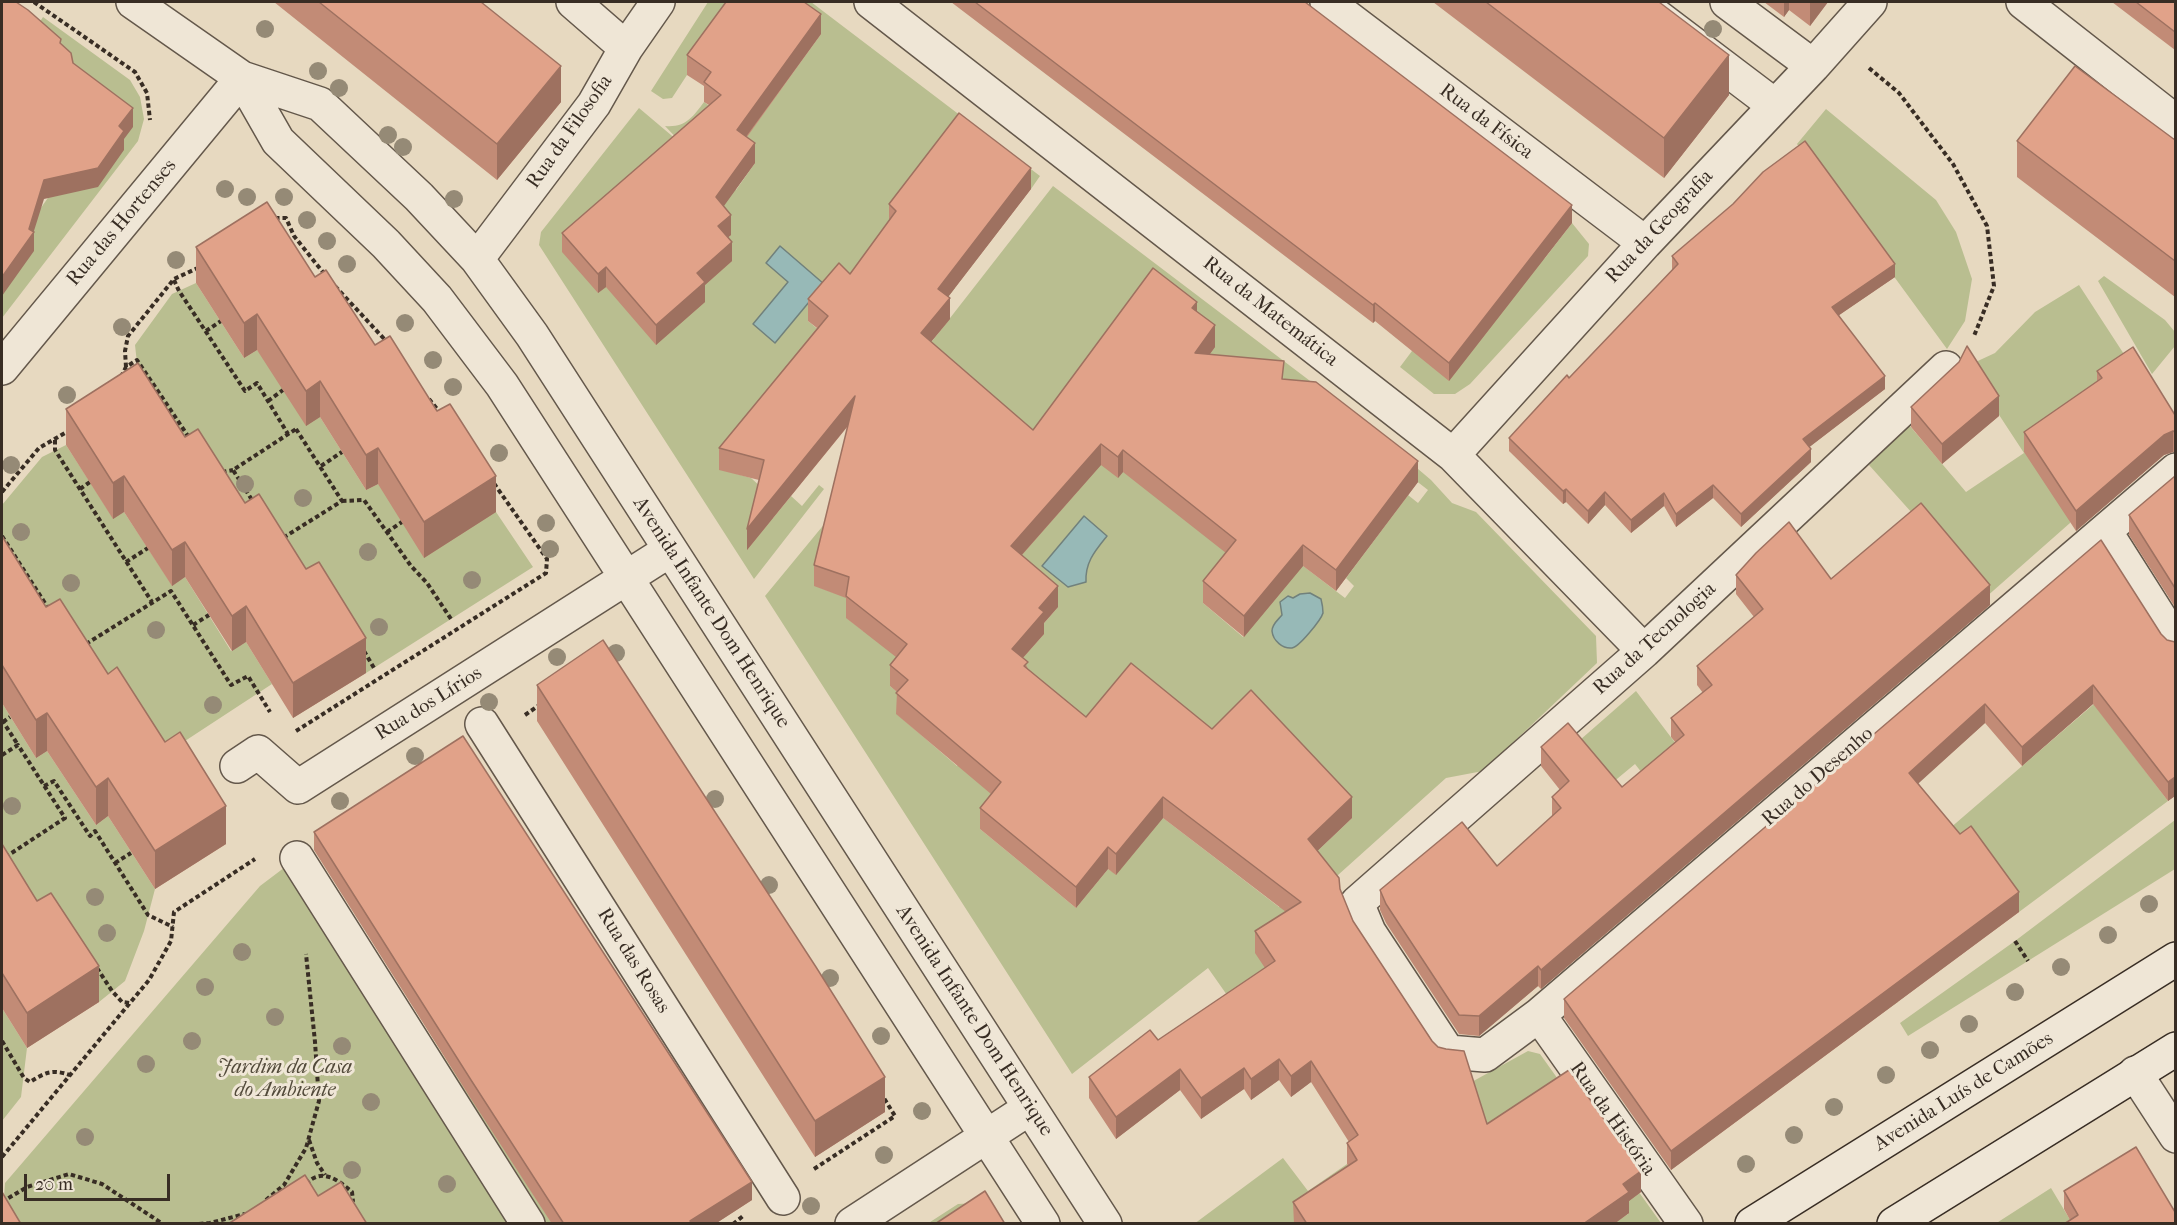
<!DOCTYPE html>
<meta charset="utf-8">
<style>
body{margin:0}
#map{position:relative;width:2177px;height:1225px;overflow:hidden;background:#e7d9c0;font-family:"IM FELL French Canon",serif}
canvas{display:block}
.frame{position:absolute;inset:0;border:3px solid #382d24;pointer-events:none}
.scale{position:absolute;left:24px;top:1174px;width:146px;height:27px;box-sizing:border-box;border:3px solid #382d24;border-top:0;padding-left:8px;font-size:18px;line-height:21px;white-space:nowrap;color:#382d24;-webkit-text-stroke:4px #efe6d6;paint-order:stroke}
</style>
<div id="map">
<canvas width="2177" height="1225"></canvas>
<div class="frame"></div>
<div class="scale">20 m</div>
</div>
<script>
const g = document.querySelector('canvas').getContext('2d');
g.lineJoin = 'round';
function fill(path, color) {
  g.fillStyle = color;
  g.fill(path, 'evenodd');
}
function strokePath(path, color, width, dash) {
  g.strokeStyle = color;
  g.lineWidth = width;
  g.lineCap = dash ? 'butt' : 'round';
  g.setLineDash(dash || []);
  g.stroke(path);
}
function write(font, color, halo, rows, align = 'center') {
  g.font = font + ' "IM FELL French Canon",serif';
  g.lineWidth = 6;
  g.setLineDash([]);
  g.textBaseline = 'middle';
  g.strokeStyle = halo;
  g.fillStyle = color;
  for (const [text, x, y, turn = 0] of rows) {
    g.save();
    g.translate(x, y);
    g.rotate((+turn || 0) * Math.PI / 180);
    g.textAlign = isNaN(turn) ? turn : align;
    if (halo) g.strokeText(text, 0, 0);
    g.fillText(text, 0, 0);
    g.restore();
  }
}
const green = new Path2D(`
 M708,2H757L687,75L672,98L663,99L651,91Z
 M759,2H811L1040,176L1031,189L958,134L889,225L896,232L888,244L921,268L926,266L955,288L938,310L929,303L924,308L881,273L858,301L838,285L808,321L917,412L913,417L1043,530L1078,491L922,354L1053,186L1351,412L1431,480L1452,503L1476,512L1596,636L1597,663L1483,771L1446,778L1328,884L1339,899L1256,952L1290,1005L1253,1032L1208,968L1072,1074L765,596L892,442L802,368L734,452L732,465L737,474L751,478L762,488L758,506L773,518L791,496L802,506L819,485L824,489L754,579L539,245L541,232L639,108L684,146L665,126C685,128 693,117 704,102L743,130L747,125L753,128L821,34L784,5L777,14ZM714,132L755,163L736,190L695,156ZM1343,424L1428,490L1418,503L1408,495L1346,578L1354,586L1345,598L1260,533ZM892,474L984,551L921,625L908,615L892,635L872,621L863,631L847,618L849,599L838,591L834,593L821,588L816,577L820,563ZM1000,557L1058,607L1039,629L1044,634L1012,670L1027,684L957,766L897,714L908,701L890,686ZM1222,579L1263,613L1243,637L1203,603ZM1131,684L1186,729L1210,752L1251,712L1262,724L1221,766L1242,789L1285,748L1352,818L1308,860L1317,873L1279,907L1154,811L1144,823L1152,830L1116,874L1108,869L1076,908L980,829L1067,723L1086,738Z
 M43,17L130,80L140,97L144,119L138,141L2,318V296L22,235L59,182L29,39Z
 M1826,109L1936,200L1956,232L1972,279L1965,321L1947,349L1797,144Z
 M1572,223L1589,244L1588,256L1470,384L1455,394H1434L1400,367L1415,347L1545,258Z
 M2104,276L2165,320L2175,332V346L2152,374L2098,281Z
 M196,283L244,358L257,350L320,417L366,490L378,484L496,512L533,567L366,673L245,538L138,372L135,345L172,294Z
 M2079,285L2133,368L2070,523L1985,598L1921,523L1869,465L1909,425L1966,492L2024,453L1967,366L1995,353L2035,312Z
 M66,445L113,518L124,512L172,585L185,577L231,651L246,642L272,684L159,758L2,574V505L42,457Z
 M1636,691L1732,818L1699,846L1635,764L1606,788L1572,747Z
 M2,703L36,758L47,751L96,825L108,816L155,889L144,931L125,981L99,1002L51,929L2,879Z
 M2094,704L2168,801L2019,912L1971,845L1962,851L1959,848L1951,852L1947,857V863L1930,877L1934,884L1853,941L1898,1002L1881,1014L1819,929L1945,824L1949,829L1956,823Z
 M2175,820V869L1908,1036L1900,1023L2015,941Z
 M309,849L552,1223L2,1224L5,1183L260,886Z
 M2,1008L27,1048L21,1097L2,1121Z
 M1528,1051L1540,1054L1661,1223H1614L1628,1214L1431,1171L1468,1084Z
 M1283,1158L1308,1191L1347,1164L1357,1181L1294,1223L1194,1224Z
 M2051,1188L2072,1223L1995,1224Z
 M975,1203L966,1223L927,1224L958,1204Z`);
const water = new Path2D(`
 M780,246L824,284L775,343L753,324L788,282L766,263Z
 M1084,516L1107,536C1095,551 1085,562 1086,582L1068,587L1042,566Z
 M1310,593L1321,599C1322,603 1323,608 1323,613C1321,620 1299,647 1292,648C1283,649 1273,641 1272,631C1272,624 1278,620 1282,615L1280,602L1288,596L1293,598L1300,594Z`);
const path = new Path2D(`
 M34,2L135,72L147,93L150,120
 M1869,68L1899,93L1953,164L1987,226L1994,286L1974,336
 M275,218H286L294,236L326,276
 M174,280L179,291L245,391L257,383L288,434
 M335,286L387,342
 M206,331L221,321
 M126,367L125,351L128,336L174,279L200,267
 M121,377L126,367L137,360L190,439
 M429,399L441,414
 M268,401L283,390
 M296,429L342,501L278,541L233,470Z
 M55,440V450L152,602
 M321,466L342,452
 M222,472L233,470
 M80,489L90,482
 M2,492L39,448L70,430
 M342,501L364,500L411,566L427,583L451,619
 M387,532L402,522
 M2,536L50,611
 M126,562L148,548
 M193,625L209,615
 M86,644L171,591L231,685L248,676L270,712
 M364,651L374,668
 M525,715L541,704
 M2,720L18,745
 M3,722L10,717
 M296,731L546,573L547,559L493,482
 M2,755L18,745L65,818L4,858L2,854
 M44,786L54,781L90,836L95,831L148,915L173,927
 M115,863L131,853
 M2015,941L2028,961
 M97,968L112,991L122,1002L130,1003
 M2,1041L24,1078L30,1082C46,1072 52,1069 70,1075
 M309,1140L317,1163L325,1175
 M2,1157L149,980L171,941L174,912L255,859
 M814,1169L895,1116L882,1095
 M306,1184C322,1167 338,1180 352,1192L353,1202
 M266,1200L284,1185L306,1148L319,1101L315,1042L306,954
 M2,1202L27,1187L69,1174L102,1184L163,1224
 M199,1224L210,1223L245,1214
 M733,1224L743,1216`);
const street = new Path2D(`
 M133,2L242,78L320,104L419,197L477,259L532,335L1105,1224
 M573,2L626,48
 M871,2L1453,455L1644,651
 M1327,2L1645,243
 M1638,2L1774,105
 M1727,2L1813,66
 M2023,2L2176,122
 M242,78L278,141L386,244L437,299L502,385L1043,1224
 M477,259L594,104L626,48L658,2
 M2,368L242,78
 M1946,368L1644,651L1357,903L1369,932L1448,1052L1485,1055L1539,1015L2176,470
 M1453,455L1645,243L1813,66L1870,2
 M2105,531L2176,643
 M482,724L783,1198
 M237,766L258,752L298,787L670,550
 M297,858L528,1224
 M1539,1015L1686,1224
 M2135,1073L2176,1136
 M852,1224L1030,1108`);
const secondary = new Path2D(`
 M1752,1224L2176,959
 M1894,1224L2176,1049`);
const trees = [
 [265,29],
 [1713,29],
 [318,71],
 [339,88],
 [388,135],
 [403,147],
 [225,189],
 [247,197],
 [284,197],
 [454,199],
 [307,220],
 [327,241],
 [176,260],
 [347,264],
 [405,323],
 [122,327],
 [433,360],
 [453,387],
 [67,395],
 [499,453],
 [11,465],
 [245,484],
 [303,498],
 [546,523],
 [21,532],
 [550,549],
 [368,552],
 [472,580],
 [71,583],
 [379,627],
 [156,630],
 [616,653],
 [557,657],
 [489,702],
 [213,705],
 [415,756],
 [715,799],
 [340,801],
 [12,806],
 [769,885],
 [95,897],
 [2149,904],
 [107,933],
 [2108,935],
 [242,952],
 [2061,967],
 [830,978],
 [205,987],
 [2015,992],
 [275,1017],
 [1969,1024],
 [881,1036],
 [192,1041],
 [342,1046],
 [1930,1050],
 [146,1064],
 [1886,1075],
 [371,1102],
 [1834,1107],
 [922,1111],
 [1794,1135],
 [85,1137],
 [884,1155],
 [1746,1164],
 [352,1170],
 [447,1184],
 [811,1206]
];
const wall = new Path2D(`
 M274,2H481L561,102L497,180Z
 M951,2H1305L1572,223L1449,381L1375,321L1373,323Z
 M1433,2H1659L1729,95L1664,178Z
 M1764,2H1828L1810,26L1789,10L1784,17Z
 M2112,2H2175V50Z
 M821,34L747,137L755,163L723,206L731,235L728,237L732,261L705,285V302L656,345L606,287L598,293L562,252V233L709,105L704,102V86L687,75V55Z
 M2175,140V297L2017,177V141Z
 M1031,189L948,297L950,319L931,342L1033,430L1197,312L1215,347L1210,354L1284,380L1418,482L1336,591L1303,566L1244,637L1203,603V581L1226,553L1123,472L1118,478L1101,465L1022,555L1058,607L1044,623V634L1023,658L1028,669L1086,717L1212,729L1352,818L1317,851L1340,889L1353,921L1487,1124L1641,1192L1629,1201V1213L1614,1224H1294L1293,1202L1348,1166L1347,1164V1143L1349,1142L1311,1082L1291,1097L1279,1080L1251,1100L1244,1089L1201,1119L1180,1090L1116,1139L1089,1098V1077L1158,1040L1265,968L1255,953V931L1286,912L1163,818L1116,875L1108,869L1076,908L980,829V808L991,794L896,714L897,692L890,686V665L896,657L846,618V598L814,586V565L848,426L747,550L759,480L719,470V448L817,328L808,321V299L850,274L889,221V204Z
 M196,247L315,277L375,345L496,512L424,558L378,484L366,490L320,417L306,426L257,350L244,358L196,283Z
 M1672,256L1895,277L1839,315L1885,389L1809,447L1811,462L1741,527L1713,498L1676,527L1664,506L1631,533L1605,505L1588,524L1566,502L1563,504L1509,451V438L1569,378L1672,270Z
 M1959,362L1999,416L1942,464L1911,427V407Z
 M2097,371L2175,415V452H2173L2164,455L2076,531L2024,452V432L2097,381Z
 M66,409L185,437L245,503L366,673L293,718L246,642L232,651L185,577L172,586L124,512L113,519L66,445Z
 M2175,476V607L2129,535V515Z
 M2,536L46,607L108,674L226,844L155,889L108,816L96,825L47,751L36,758L2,703Z
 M2101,540L2161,634L2167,640L2175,642V796L2168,801L2093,704L2022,766L1985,723L1918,783L2019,912L1671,1170L1564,1018V999Z
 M1736,575L1831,579L1990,605L1541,989L1538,986L1479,1036L1459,1034L1386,923L1380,910V890L1497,866L1552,817V797L1560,790L1541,766V747L1622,787L1676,743L1671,737V718L1703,693L1697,685V666L1754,617L1736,594Z
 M537,685L885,1112L815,1157L537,721Z
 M314,832L752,1200L715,1224H552L471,1099L314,850Z
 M2,844L99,1002L27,1048L2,1008Z
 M2064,1191L2175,1212L2070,1220L2064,1209Z`);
const shadedWall = new Path2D(`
 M1784,2H1789V10L1784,17Z
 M1810,2H1828L1810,26Z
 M821,14V34L737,149V130Z
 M1729,55V95L1664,178V138Z
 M561,66V102L497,180V144Z
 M133,108V127L124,139V150L98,187L44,199L33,234L34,232V251L2,296V277L29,229L44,180L119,126Z
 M755,143V163L716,217V197Z
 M1031,168V189L938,310V289Z
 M1572,205V223L1449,381V363Z
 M731,215V235L718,245V226Z
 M732,242V261L705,285V302L656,345V325L697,273Z
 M1895,264V277L1832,320V307Z
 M606,267V287L598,293V274Z
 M950,298V319L921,354V333Z
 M1197,302V323L1192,308Z
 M1375,303V321L1373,323V305Z
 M257,314V350L244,358V323Z
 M1215,325V347L1195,374V353Z
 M1885,376V389L1803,452V439Z
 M320,381V417L306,426V391Z
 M855,396V417L747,550V529Z
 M1999,396V416L1942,464V444Z
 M2173,431V452L2164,455L2076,531V511L2164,435Z
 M1101,444V465L1011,567V546Z
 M378,448V484L366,490V455Z
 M1811,449V462L1741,527V514Z
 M1123,450V472L1118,478V457Z
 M1418,461V482L1336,591V570Z
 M124,476V512L113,519V483Z
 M496,476V512L424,558V522Z
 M1713,485V498L1676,527V514Z
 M1566,489V502L1563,504V491Z
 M1605,492V505L1588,524V511Z
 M1664,493V506L1631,533V520Z
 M185,542V577L172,586V550Z
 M1303,545V566L1244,637V616Z
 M1990,585V605L1541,989V970Z
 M1058,586V607L1044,623V634L1012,670V649L1039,608Z
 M246,606V642L232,651V616Z
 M366,638V673L293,718V683Z
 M2093,685V704L2022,766V747Z
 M1985,704V723L1909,792V773Z
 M47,713V751L36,758V720Z
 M2175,777V796L2168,801V782Z
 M108,778V816L96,825V787Z
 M1163,797V818L1116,875V854Z
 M1352,797V818L1308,860V839Z
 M226,806V844L155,889V851Z
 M1108,847V869L1076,908V887Z
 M2019,892V912L1671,1170V1151Z
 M99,966V1002L27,1048V1013Z
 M1538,966V986L1479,1036V1016Z
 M1279,1059V1080L1251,1100V1079Z
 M1311,1061V1082L1291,1097V1076Z
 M1244,1068V1089L1201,1119V1098Z
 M1180,1069V1090L1116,1139V1117Z
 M885,1077V1112L815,1157V1121Z
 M1641,1171V1192L1629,1201V1213L1614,1224H1583L1623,1184Z
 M752,1182V1200L715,1224H690V1221Z`);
const building = new Path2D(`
 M2,2H16L28,10L61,39L60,43L71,53L73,63L133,108L119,126L124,131L98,168L44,180L29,229L34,232L2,277Z
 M319,2H481L561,66L497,144Z
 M726,2H804L821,14L737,130L755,143L716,197L731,215L718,226L732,242L697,273L705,282L656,325L606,267L598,274L562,233L721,95L704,82L711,72L687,55Z
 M975,2H1305L1572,205L1449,363L1375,303L1373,305Z
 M1486,2H1659L1729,55L1664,138Z
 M2136,2H2175V32Z
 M2075,66L2175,140V261L2017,141Z
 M959,113L1031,168L938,289L950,298L921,333L1033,430L1153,268L1197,302L1192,308L1215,325L1195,353L1284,361L1282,379L1316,382L1418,461L1336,570L1303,545L1244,616L1203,581L1236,540L1123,450L1118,457L1101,444L1011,546L1058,586L1039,608L1044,612L1012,649L1028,662L1024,666L1086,717L1131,663L1212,729L1251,690L1352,797L1308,839L1339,878L1340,889L1353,921L1432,1041L1438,1047L1446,1049L1464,1051L1487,1124L1569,1070L1641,1171L1623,1184L1629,1192L1583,1224H1307L1293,1202L1357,1160L1347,1143L1358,1135L1311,1061L1291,1076L1279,1059L1251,1079L1244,1068L1201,1098L1180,1069L1116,1117L1089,1077L1150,1030L1158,1040L1275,961L1255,931L1301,902L1163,797L1116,854L1108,847L1076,887L980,808L1001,782L896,693L908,680L890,665L907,644L846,596L849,577L814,565L855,396L747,529L764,460L719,448L828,316L808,299L839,263L850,274L896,211L889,204Z
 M1805,141L1895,264L1832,307L1885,376L1803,439L1811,449L1741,514L1713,485L1676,514L1664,493L1631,520L1605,492L1588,511L1566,489L1563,491L1509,438L1567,375L1569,378L1678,264L1672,256L1733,204L1763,172Z
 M267,202L315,277L326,270L375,345L390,336L437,411L450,404L496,476L424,522L378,448L366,455L320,381L306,391L257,314L244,323L196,247Z
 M1967,346L1999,396L1942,444L1911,407L1959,362Z
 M2133,347L2175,415V432L2173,431L2164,435L2076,511L2024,432L2102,378L2097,371Z
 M138,363L185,437L198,429L245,503L259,494L306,569L319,562L366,638L293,683L246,606L232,616L185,542L172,550L124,476L113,483L66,409Z
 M2175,476V588L2129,515Z
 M1921,503L1990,585L1541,970L1538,966L1479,1016L1459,1015L1386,904L1380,890L1462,822L1497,866L1561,808L1552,797L1569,781L1541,747L1568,723L1622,787L1684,735L1671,718L1712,685L1697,666L1763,609L1736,575L1756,553L1789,522L1831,579Z
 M2,536L46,607L60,599L108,674L117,667L165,742L180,732L226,806L155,851L108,778L96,787L47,713L36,720L2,665Z
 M2101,540L2161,634L2167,640L2175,642V777L2168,782L2093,685L2022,747L1985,704L1909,773L1960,834L1971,826L2019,892L1671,1151L1564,999Z
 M603,640L816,967L885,1077L815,1121L537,685Z
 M463,736L752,1182L690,1221L692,1223L691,1224H564L471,1080L314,832Z
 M2,844L37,901L51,893L99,966L27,1013L2,973Z
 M2136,1147L2175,1212V1224H2064L2078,1215L2064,1191Z
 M305,1175L318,1196L341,1182L367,1224H228Z
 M985,1191L1005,1224H935Z
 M2,1192L21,1224H2Z`);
const streetNames = [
 ["Rua da Física",1486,122,37],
 ["Rua da Filosofia",570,132,-55],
 ["Rua das Hortenses",122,223,-50],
 ["Rua da Geografia",1660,227,-47],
 ["Rua da Matemática",1270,312,38],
 ["Avenida Infante Dom Henrique",711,613,57],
 ["Rua da Tecnologia",1655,639,-42],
 ["Rua dos Lírios",429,704,-32],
 ["Rua do Desenho",1818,777,-41],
 ["Rua das Rosas",633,961,58],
 ["Avenida Infante Dom Henrique",974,1021,57],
 ["Avenida Luís de Camões",1964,1092,-32],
 ["Rua da História",1612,1119,55]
];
const parkNames = [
 ["Jardim da Casa",285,1068],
 ["do Ambiente",285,1091]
];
fill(green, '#b9be90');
fill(water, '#97b9b7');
strokePath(water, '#71817c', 1.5);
strokePath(street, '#64584b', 36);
strokePath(secondary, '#382d24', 36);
strokePath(path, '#382d24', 4, [4.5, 3]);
strokePath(street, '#efe6d6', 33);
strokePath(secondary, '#efe6d6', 33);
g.fillStyle = '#958a76';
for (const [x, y] of trees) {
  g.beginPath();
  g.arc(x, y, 9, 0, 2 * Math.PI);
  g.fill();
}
fill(wall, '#c28b76');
fill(shadedWall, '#9e7160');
fill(building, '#e1a289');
strokePath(building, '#9e7160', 1.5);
write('20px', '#382d24', '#efe6d6', streetNames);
write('italic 20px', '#524a3a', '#efe6d6', parkNames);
</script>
